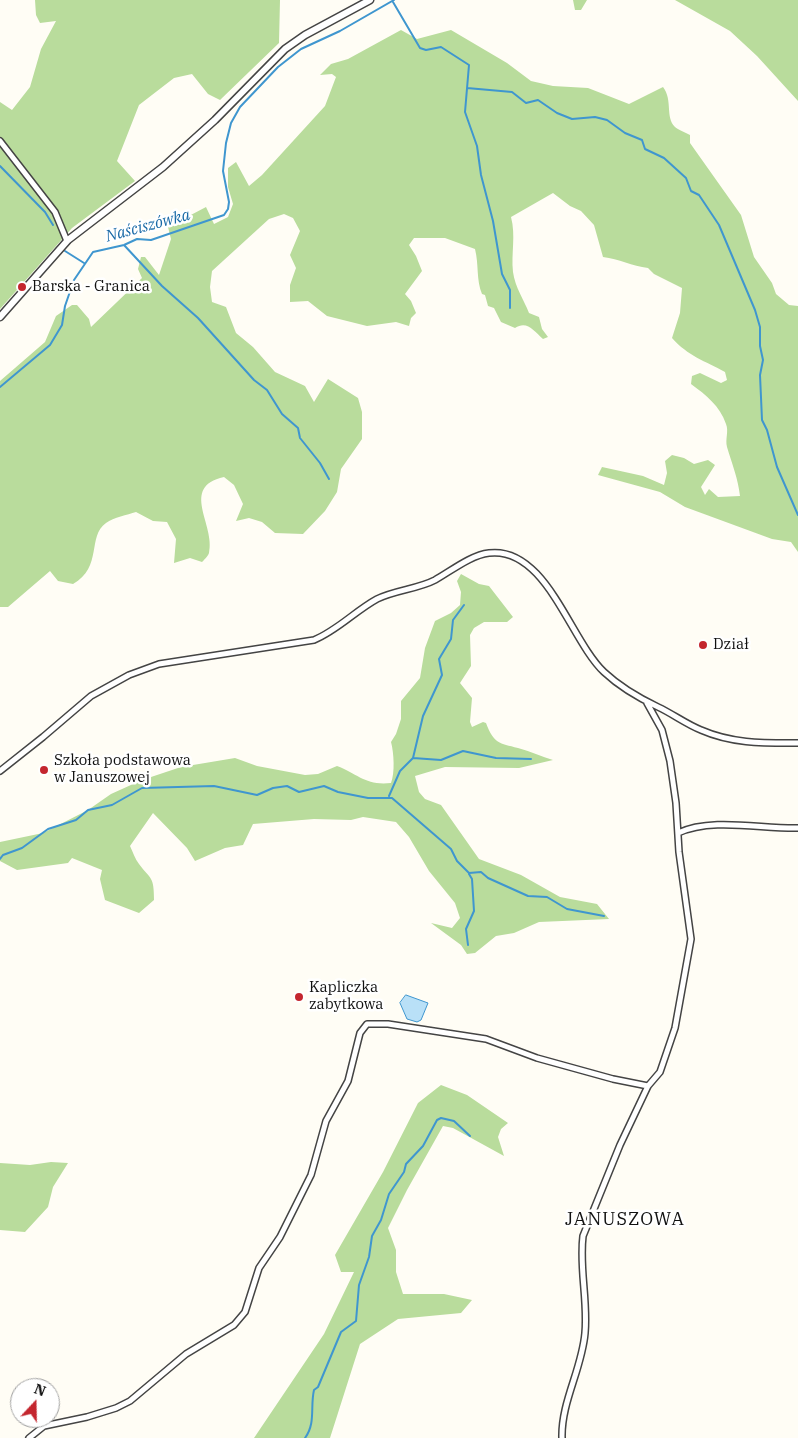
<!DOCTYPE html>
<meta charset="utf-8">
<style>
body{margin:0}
#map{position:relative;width:798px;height:1438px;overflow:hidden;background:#fffdf5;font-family:"IBM Plex Serif",serif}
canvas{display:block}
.north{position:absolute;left:10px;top:1378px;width:50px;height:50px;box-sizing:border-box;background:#fff;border:1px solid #a0a0a0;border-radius:50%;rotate:21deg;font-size:14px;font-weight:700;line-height:20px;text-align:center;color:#111}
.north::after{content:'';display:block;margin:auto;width:18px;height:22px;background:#c4262e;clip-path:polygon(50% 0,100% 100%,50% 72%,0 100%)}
</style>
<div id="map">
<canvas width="798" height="1438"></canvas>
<div class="north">N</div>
</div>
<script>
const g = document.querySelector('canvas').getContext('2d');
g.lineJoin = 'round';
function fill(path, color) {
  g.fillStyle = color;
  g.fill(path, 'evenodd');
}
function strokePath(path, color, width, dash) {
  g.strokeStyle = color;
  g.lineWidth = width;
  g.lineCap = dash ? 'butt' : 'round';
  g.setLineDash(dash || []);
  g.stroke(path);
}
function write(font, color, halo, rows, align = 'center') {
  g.font = font + ' "IBM Plex Serif",serif';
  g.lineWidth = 5;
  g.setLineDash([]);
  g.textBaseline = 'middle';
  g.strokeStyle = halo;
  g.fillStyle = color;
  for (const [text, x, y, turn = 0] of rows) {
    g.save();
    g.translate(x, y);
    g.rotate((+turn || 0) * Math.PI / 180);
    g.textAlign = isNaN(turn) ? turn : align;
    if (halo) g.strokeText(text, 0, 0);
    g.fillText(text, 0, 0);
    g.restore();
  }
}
const forest = new Path2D(`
 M35,0H280L279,43L220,100L208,94L192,74L174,78L139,105L117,161L135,181L72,228L0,309V102L12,110L30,87L41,49L56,21L40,23L36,15Z
 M573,0H587L581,10H575Z
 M675,0H798V101L757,56L730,31Z
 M401,30L417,39L451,30L507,63L531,81L553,86L588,88L629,104L663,87C673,100 665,117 675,127C678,130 685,132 690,135V143L741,215L754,257L772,283L776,294L789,305L798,306V552L791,542L772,539L685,507L660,492L598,475L602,467L643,476L664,485L667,473L665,461L672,455L684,458L694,464L708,460L715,465L701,487L705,495L709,489L718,497L740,496C738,478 732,464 727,447C725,439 729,431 726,424C720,406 706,395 691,384L692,376L700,373L721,383L727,380L725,372C705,361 688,356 672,338L680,313L682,288L654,274L648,268C632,266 619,259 603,257L594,225L581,211L570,206L553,193L511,217C516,236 511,253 513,272C515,287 524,300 529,313L539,317L542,329L548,337L543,339C534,331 527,320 515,328L501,322L494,308L488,306L485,295L482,294C476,280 479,265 475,249L445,238H414L409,245L416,256L422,271L405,294L411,301L416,313L411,318L409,326L396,322L367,326L327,316L308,301L290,302V285L296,268L290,255L300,231L293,218L284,214L269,219L212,271L210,287L212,302L226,307L236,333L253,347L275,372L305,386L314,402L328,379L358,398L362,412V439L341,469L337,492L325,511L303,534L275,533L262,522L249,518L236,521L243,504L234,485L224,477C179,487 216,525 209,553C208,556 204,560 202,562L190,558L174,563L176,539L167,522L153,521L136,512C127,515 114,517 106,523C87,536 103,567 73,584L58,581L50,571L8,607H0V381L45,342L56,316L72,305H77L89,319L91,327L142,278L138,269L141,257H145L159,275L171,239L168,227L206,207L214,224L228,217L233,204L228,187V168L236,162L249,186L262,175L325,106L336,77L332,74L320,75L331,64L348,59Z
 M461,574L479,584L489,586L513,617L507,622H484L474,628L470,635L471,666L460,683L472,698L470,722L472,727L483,722L486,723C494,744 499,743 518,748C530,751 542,757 553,760L519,768L445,767L415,776L419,792L425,799L441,805L479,859L521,875L560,897L597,904L609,919L539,922L514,933L496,936L475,953L467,954L461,945L431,923L452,928L460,918L455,903L429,871L409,837L396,822L363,817L351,820L314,819L253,824L243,845L225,848L195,861L187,848L153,813L130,846C133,852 135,859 139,864C151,880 154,876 154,900L139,913L105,900L100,879L102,870L72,858L68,863L17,870L0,861V842L43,833L88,810L111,794L142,780L181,767L235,758L257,766L305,775L318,774L337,766C358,774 366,786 391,783C395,773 394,753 391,742L396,734L401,719V701L420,678L425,648L435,621L451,613L460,605L461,592L457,581Z
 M441,1085L467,1095L508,1123L501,1129L498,1137L504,1156L453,1128L443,1126L407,1190L388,1228L396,1250V1272L403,1294H444L472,1300L461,1313L398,1319L360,1344L330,1438H254L324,1334L354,1272H341L335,1255L383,1172L418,1103Z
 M51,1162L68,1163L53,1187L48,1207L25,1232L0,1230V1163L30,1165Z`);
const water = new Path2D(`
 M406,995L428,1003L421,1020L417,1022L407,1019L400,1003Z`);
const stream = new Path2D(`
 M393,2L420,48L426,50L441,47L469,65L465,112L477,146L481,175L493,221L502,274L510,290V308
 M467,88L512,92L526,103L538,100L557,113L572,119L595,117L607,120L625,133L642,140L645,149L664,158L686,178L691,191L699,195L719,225L755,310L760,327V346L763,360L760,375L762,420L767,430L777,467L798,515
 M0,166L45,212L53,225
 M124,245L162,286L198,318L254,380L267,390L282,414L298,428L300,438L320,463L329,479
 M65,251L84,263
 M0,387L50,345L62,325L65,306L74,280L93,252L124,245L137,239L151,240L224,215L228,209L229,202L223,171L226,143L231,123L240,107L278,67L301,49L340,31L394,0
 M413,758L441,760L463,751L496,758L531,759
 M389,796L400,771L413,758L423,716L442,675L439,659L451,639L453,620L464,605
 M0,859L3,855L22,848L48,829L76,820L88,810L112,805L142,788L214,786L257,795L273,788L287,786L299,792L324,786L338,792L368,798H392L451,849L457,861L469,873L481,872L488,878L528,896L547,897L567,909L604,916
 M468,945L466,929L474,911L472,879L469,874
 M305,1438C316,1423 310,1407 314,1390L318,1387L341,1332L356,1321L359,1285L369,1257L372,1236L381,1220L389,1194L404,1172L406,1164L423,1146L437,1120L441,1118L454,1121L470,1136`);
const minor = new Path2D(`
 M0,141L55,212L67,241
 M0,771L43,737L91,696L129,675L159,664L314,640C338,630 355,611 377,599C395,590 418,589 435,580C451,571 471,555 489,553C546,546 570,640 604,672C620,687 639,698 658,707C673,714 686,724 701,730C733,744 765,743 798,743
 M678,833C712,817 761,829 798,828
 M29,1438L44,1426L87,1417L116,1408L130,1401L186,1354L234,1325L245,1312L259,1268L280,1237L311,1175L326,1121L348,1081L360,1033L367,1024H388L486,1039L537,1058L613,1079L648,1086
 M562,1438C561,1402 582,1369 585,1333C588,1300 579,1268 583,1236L620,1145L648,1086L660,1072L675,1028L691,939L679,852L676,803L670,761L662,730L647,703`);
const tertiary = new Path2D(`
 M0,317L68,240L163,167L215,120L285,49L305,35L370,0`);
const markers = [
 [22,287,5,"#c4262e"],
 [703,645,5,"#c4262e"],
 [44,770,5,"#c4262e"],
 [299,997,5,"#c4262e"]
];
const poiNames = [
 ["Barska - Granica",32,287],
 ["Dział",713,645],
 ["Szkoła podstawowa",54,761],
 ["w Januszowej",54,778],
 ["Kapliczka",309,988],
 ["zabytkowa",309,1005]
];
const waterNames = [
 ["Naściszówka",148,226,-15]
];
const quarterNames = [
 ["JANUSZOWA",625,1220]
];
fill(forest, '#b9dc9c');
fill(water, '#b9e0f7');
strokePath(water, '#3f96cf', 1);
strokePath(stream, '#3f96cf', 2);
strokePath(minor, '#444', 8);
strokePath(tertiary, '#444', 9);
strokePath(minor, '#fff', 5);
strokePath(tertiary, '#fff', 6);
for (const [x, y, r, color] of markers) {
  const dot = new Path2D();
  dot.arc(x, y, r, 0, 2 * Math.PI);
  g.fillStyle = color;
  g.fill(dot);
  strokePath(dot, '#fff', 2);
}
write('15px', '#111', '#fff', poiNames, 'left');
write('italic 16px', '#1768a6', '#fff', waterNames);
g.letterSpacing = '1px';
write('18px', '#111', '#fff', quarterNames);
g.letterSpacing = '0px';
</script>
